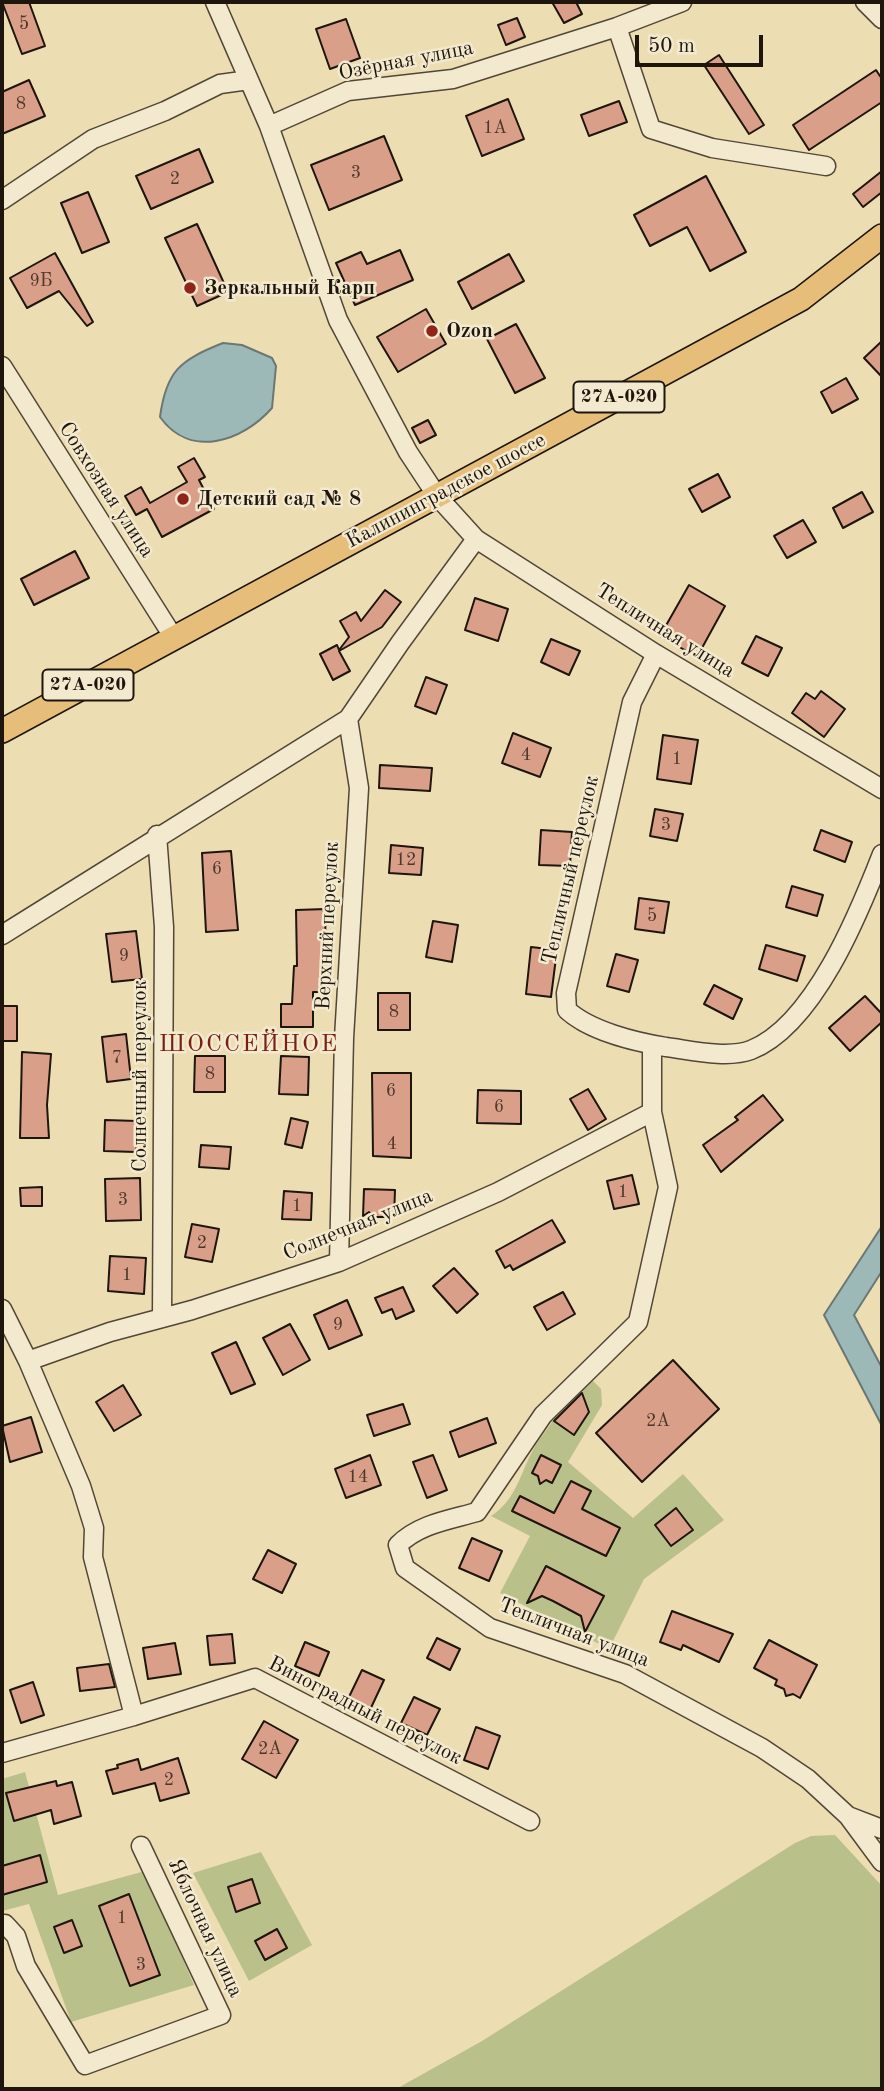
<!DOCTYPE html>
<meta charset="utf-8">
<style>
body{margin:0}
#map{position:relative;width:884px;height:2091px;overflow:hidden;background:#ecddb3;font-family:"Old Standard TT",serif}
canvas{display:block}
.frame{position:absolute;inset:0;border:4px solid #1e150d;pointer-events:none}
.scale{position:absolute;left:635px;top:35px;width:128px;height:32px;box-sizing:border-box;border:4px solid #1e150d;border-top:0;padding-left:9px;font-size:21px;line-height:24px;white-space:nowrap;color:#1e150d;-webkit-text-stroke:5px #f3e9ce;paint-order:stroke}
</style>
<div id="map">
<canvas width="884" height="2091"></canvas>
<div class="frame"></div>
<div class="scale">50 m</div>
</div>
<script>
const g = document.querySelector('canvas').getContext('2d');
g.lineJoin = 'round';
function fill(path, color) {
  g.fillStyle = color;
  g.fill(path, 'evenodd');
}
function strokePath(path, color, width, dash) {
  g.strokeStyle = color;
  g.lineWidth = width;
  g.lineCap = dash ? 'butt' : 'round';
  g.setLineDash(dash || []);
  g.stroke(path);
}
function write(font, color, halo, rows, align = 'center') {
  g.font = font + ' "Old Standard TT",serif';
  g.lineWidth = 5;
  g.setLineDash([]);
  g.textBaseline = 'middle';
  g.strokeStyle = halo;
  g.fillStyle = color;
  for (const [text, x, y, turn = 0] of rows) {
    g.save();
    g.translate(x, y);
    g.rotate((+turn || 0) * Math.PI / 180);
    g.textAlign = isNaN(turn) ? turn : align;
    if (halo) g.strokeText(text, 0, 0);
    g.fillText(text, 0, 0);
    g.restore();
  }
}
const green = new Path2D(`
 M585,1373L601,1389L602,1405L568,1462L633,1518L683,1474L724,1520L644,1579L609,1649L500,1593L530,1536L491,1516C516,1500 520,1474 533,1450C538,1440 546,1431 552,1422L547,1415Z
 M25,1772L58,1895L145,1871L194,1985L71,2022L29,1904L2,1911V1779Z
 M835,1835L882,1886V2089H396L482,2041L795,1843L811,1836Z
 M261,1852L312,1945L249,1981L193,1873Z`);
const water = new Path2D(`
 M223,343L242,345L272,358L276,366L272,408C242,442 190,459 160,417C166,371 180,360 223,343Z
 M882,1226V1271L854,1315L882,1368V1426L824,1315Z`);
const building = new Path2D(`
 M2,2H29L45,46L22,54Z
 M552,2H576L582,14L564,23Z
 M517,18L525,37L506,45L498,25Z
 M346,19L360,58L330,69L316,29Z
 M719,55L764,125L749,134L704,65Z
 M876,70L882,79V102L809,150L793,125Z
 M29,80L45,116L2,134V92Z
 M508,99L524,139L482,156L466,116Z
 M619,101L627,122L589,136L581,115Z
 M384,136L402,180L329,210L311,165Z
 M199,149L213,182L151,209L136,176Z
 M882,171V192L863,207L853,194Z
 M706,176L746,252L710,271L687,227L650,246L634,215Z
 M88,192L109,242L82,253L61,203Z
 M197,224L228,292L197,306L165,238Z
 M400,250L413,280L355,305L336,263L361,252L367,264Z
 M55,253L93,322L87,326L59,291L27,308L10,278Z
 M509,254L524,281L472,309L458,282Z
 M426,309L446,344L398,372L377,337Z
 M516,324L545,378L515,393L487,339Z
 M882,341V377L864,358Z
 M846,378L858,399L832,413L821,392Z
 M428,420L436,435L420,443L412,428Z
 M194,458L205,477L199,480L214,509L162,537L147,509L136,515L125,496L141,487L150,503L187,482L178,467Z
 M718,474L730,497L702,512L689,489Z
 M862,492L873,512L843,528L833,508Z
 M803,520L816,542L787,558L774,536Z
 M75,551L89,578L34,605L21,579Z
 M689,585L725,606L697,657L660,636Z
 M385,590L401,602L382,627L339,651L350,671L333,680L320,654L337,645L339,650L349,637L340,621L356,612L361,621Z
 M475,598L508,609L498,641L465,630Z
 M756,636L782,648L768,676L742,663Z
 M551,639L580,651L569,675L541,662Z
 M426,677L447,685L436,714L415,706Z
 M821,691L845,709L824,737L792,713L806,693L815,699Z
 M513,733L551,748L540,777L502,763Z
 M663,735L698,740L691,784L657,779Z
 M380,765L432,768L430,791L379,788Z
 M655,809L683,814L677,841L650,836Z
 M541,830L572,832L570,866L539,865Z
 M821,830L852,842L845,862L814,850Z
 M391,845L423,848L421,875L389,873Z
 M231,851L238,930L206,932L202,853Z
 M792,886L823,895L817,916L786,907Z
 M639,898L669,902L664,933L635,929Z
 M326,909L323,992H313V1027H281V1004H292L294,966H297L296,910Z
 M433,921L458,925L452,962L426,957Z
 M136,931L142,979L112,982L106,934Z
 M766,945L805,956L797,981L759,969Z
 M531,947L557,950L551,997L526,994Z
 M616,954L638,960L629,992L607,986Z
 M714,985L742,999L733,1019L704,1004Z
 M378,993H410V1030H378Z
 M865,996L882,1014V1022L850,1051L829,1028Z
 M2,1006H17V1041H2Z
 M126,1034L131,1079L107,1082L102,1037Z
 M22,1052L51,1054L47,1105L49,1138H20Z
 M195,1056H225V1092H194Z
 M281,1056L309,1057L308,1095L279,1094Z
 M372,1073H411V1158L373,1156Z
 M588,1089L606,1119L588,1130L570,1099Z
 M478,1090L521,1091V1124L477,1123Z
 M763,1095L783,1120L721,1172L703,1145L738,1120L735,1117Z
 M291,1118L308,1122L302,1148L285,1144Z
 M105,1120L137,1121L136,1152L104,1151Z
 M201,1145L231,1147L229,1169L199,1167Z
 M632,1175L639,1204L614,1209L607,1181Z
 M140,1178L141,1220L106,1221L105,1179Z
 M42,1187V1206H21L20,1188Z
 M364,1189L395,1190L394,1217H373L369,1212L363,1216Z
 M284,1191L312,1193L311,1220L282,1219Z
 M552,1220L565,1242L513,1270L510,1265L505,1268L496,1251Z
 M192,1224L219,1229L212,1262L185,1257Z
 M110,1256L146,1258L144,1294L108,1291Z
 M454,1268L478,1294L457,1313L433,1286Z
 M403,1287L414,1311L396,1319L392,1309L382,1313L375,1298Z
 M563,1292L575,1314L547,1330L534,1307Z
 M347,1300L362,1335L329,1349L314,1315Z
 M290,1324L310,1360L283,1375L263,1338Z
 M236,1342L255,1384L231,1394L212,1353Z
 M673,1360L719,1409L642,1482L596,1433Z
 M123,1385L141,1415L114,1431L96,1402Z
 M582,1393L589,1412L574,1435L554,1421Z
 M403,1404L410,1424L374,1436L367,1415Z
 M31,1417L42,1452L10,1462L2,1426Z
 M487,1418L496,1443L459,1457L450,1432Z
 M370,1455L381,1485L346,1498L335,1469Z
 M433,1455L447,1490L427,1498L413,1462Z
 M541,1455L561,1465L552,1483L546,1480L540,1484L538,1476L532,1473Z
 M571,1481L591,1491L582,1509L620,1528L606,1556L512,1511L520,1496L554,1513Z
 M676,1508L693,1530L671,1546L655,1525Z
 M472,1538L502,1551L489,1581L459,1568Z
 M268,1550L296,1564L282,1593L253,1579Z
 M546,1566L604,1596L585,1632L581,1616L553,1601L542,1596L527,1603Z
 M672,1611L733,1634L719,1662L683,1645L681,1650L660,1642Z
 M232,1634L235,1663L210,1665L207,1636Z
 M437,1638L460,1649L450,1670L427,1658Z
 M769,1640L817,1665L800,1698L793,1694L786,1696L784,1689L775,1685L777,1680L754,1668Z
 M305,1642L329,1652L319,1676L295,1666Z
 M175,1643L181,1674L148,1679L143,1648Z
 M109,1664L115,1687L80,1691L77,1668Z
 M362,1670L384,1680L369,1712L347,1701Z
 M33,1682L44,1715L21,1723L10,1690Z
 M414,1697L440,1709L427,1735L401,1723Z
 M264,1721L298,1740L276,1778L242,1759Z
 M476,1727L500,1736L488,1769L464,1760Z
 M178,1758L189,1793L160,1801L155,1783L113,1794L106,1771L118,1768L117,1765L138,1759L141,1770Z
 M56,1781L57,1786L72,1782L81,1816L54,1824L51,1810L14,1821L6,1793Z
 M40,1855L47,1882L2,1895V1866Z
 M252,1879L260,1903L236,1912L228,1887Z
 M129,1894L160,1975L130,1986L99,1906Z
 M72,1920L82,1946L64,1953L54,1927Z
 M277,1929L287,1948L265,1960L255,1941Z`);
const minor = new Path2D(`
 M215,2L269,126L348,91L453,79L617,27L682,2
 M865,2L882,19
 M617,27L651,129L712,148L826,166
 M269,126L338,320L408,452L437,496L476,539L656,654L882,789
 M2,200L93,139L165,111L220,84L249,80
 M2,366L174,638
 M656,654L632,702L566,993L567,1010C590,1031 635,1042 666,1047C690,1050 727,1059 751,1050C814,1025 859,913 882,854
 M157,835L164,927L162,1318
 M2,935L348,719L400,643L476,539
 M652,1045V1112L668,1187L638,1322L543,1415L477,1512C449,1520 419,1524 398,1545L405,1568L490,1628L625,1674L762,1748L808,1779L848,1816L882,1862
 M339,1262L344,1038L359,788L348,719
 M2,1309L28,1361L81,1486L94,1528L93,1557L134,1716
 M28,1361L110,1332L192,1310L339,1262L498,1192L652,1112
 M2,1753L134,1716L255,1678L530,1821
 M848,1816L882,1829
 M2,1924H5L16,1936L26,1966L85,2065L221,2015L141,1846`);
const major = new Path2D(`
 M2,731L801,299L882,236`);
const markers = [
 [190,288,7,"#8f2418"],
 [432,331,7,"#8f2418"],
 [183,499,7,"#8f2418"]
];
const numberNames = [
 ["5",24,24],
 ["8",21,104],
 ["1А",495,128],
 ["3",356,173],
 ["2",175,179],
 ["9Б",41,281],
 ["4",526,755],
 ["1",677,759],
 ["3",666,825],
 ["12",406,860],
 ["6",217,869],
 ["5",652,916],
 ["9",124,956],
 ["8",394,1012],
 ["7",117,1058],
 ["8",210,1074],
 ["6",391,1091],
 ["6",499,1107],
 ["4",392,1144],
 ["1",623,1192],
 ["3",123,1200],
 ["1",297,1206],
 ["2",202,1243],
 ["1",127,1275],
 ["9",338,1325],
 ["2А",658,1421],
 ["14",358,1477],
 ["2А",270,1749],
 ["2",169,1780],
 ["1",122,1918],
 ["3",141,1965]
];
const shields = [
 [619,397,91],
 [88,685,91]
];
const shieldNames = [
 ["27А-020",619,397],
 ["27А-020",88,685]
];
const streetNames = [
 ["Озёрная улица",406,61,-11],
 ["Совхозная улица",106,490,57],
 ["Калининградское шоссе",446,491,-28],
 ["Тепличная улица",665,631,32],
 ["Тепличный переулок",571,870,-77],
 ["Верхний переулок",328,926,-87],
 ["Солнечный переулок",140,1076,-90],
 ["Солнечная улица",358,1225,-22],
 ["Тепличная улица",574,1633,21],
 ["Виноградный переулок",365,1711,27],
 ["Яблочная улица",205,1928,65]
];
const poiNames = [
 ["Зеркальный Карп",204,288],
 ["Ozon",446,331],
 ["Детский сад № 8",197,499]
];
const quarterNames = [
 ["ШОССЕЙНОЕ",249,1045]
];
fill(green, '#bac08a');
fill(water, '#9db9b7');
strokePath(water, '#6a7773', 2);
fill(building, '#da9f89');
strokePath(building, '#1e150d', 2);
strokePath(minor, '#524736', 21);
strokePath(major, '#1e150d', 26);
strokePath(minor, '#f3e9ce', 18);
strokePath(major, '#e6be7a', 23);
for (const [x, y, r, color] of markers) {
  const dot = new Path2D();
  dot.arc(x, y, r, 0, 2 * Math.PI);
  g.fillStyle = color;
  g.fill(dot);
  strokePath(dot, '#f3e9ce', 2.5);
}
write('18px', '#4d382c', null, numberNames);
for (const [x, y, w] of shields) {
  const box = new Path2D();
  box.roundRect(x - w / 2, y - 15.5, w, 31, 5);
  g.fillStyle = '#f3e9ce';
  g.fill(box);
  strokePath(box, '#1e150d', 2);
}
write('bold 19px', '#1e150d', null, shieldNames);
write('21px', '#1e150d', '#f3e9ce', streetNames);
write('bold 21px', '#1e150d', '#f3e9ce', poiNames, 'left');
g.letterSpacing = '2px';
write('24px', '#7a1f14', '#f3e9ce', quarterNames);
g.letterSpacing = '0px';
</script>
